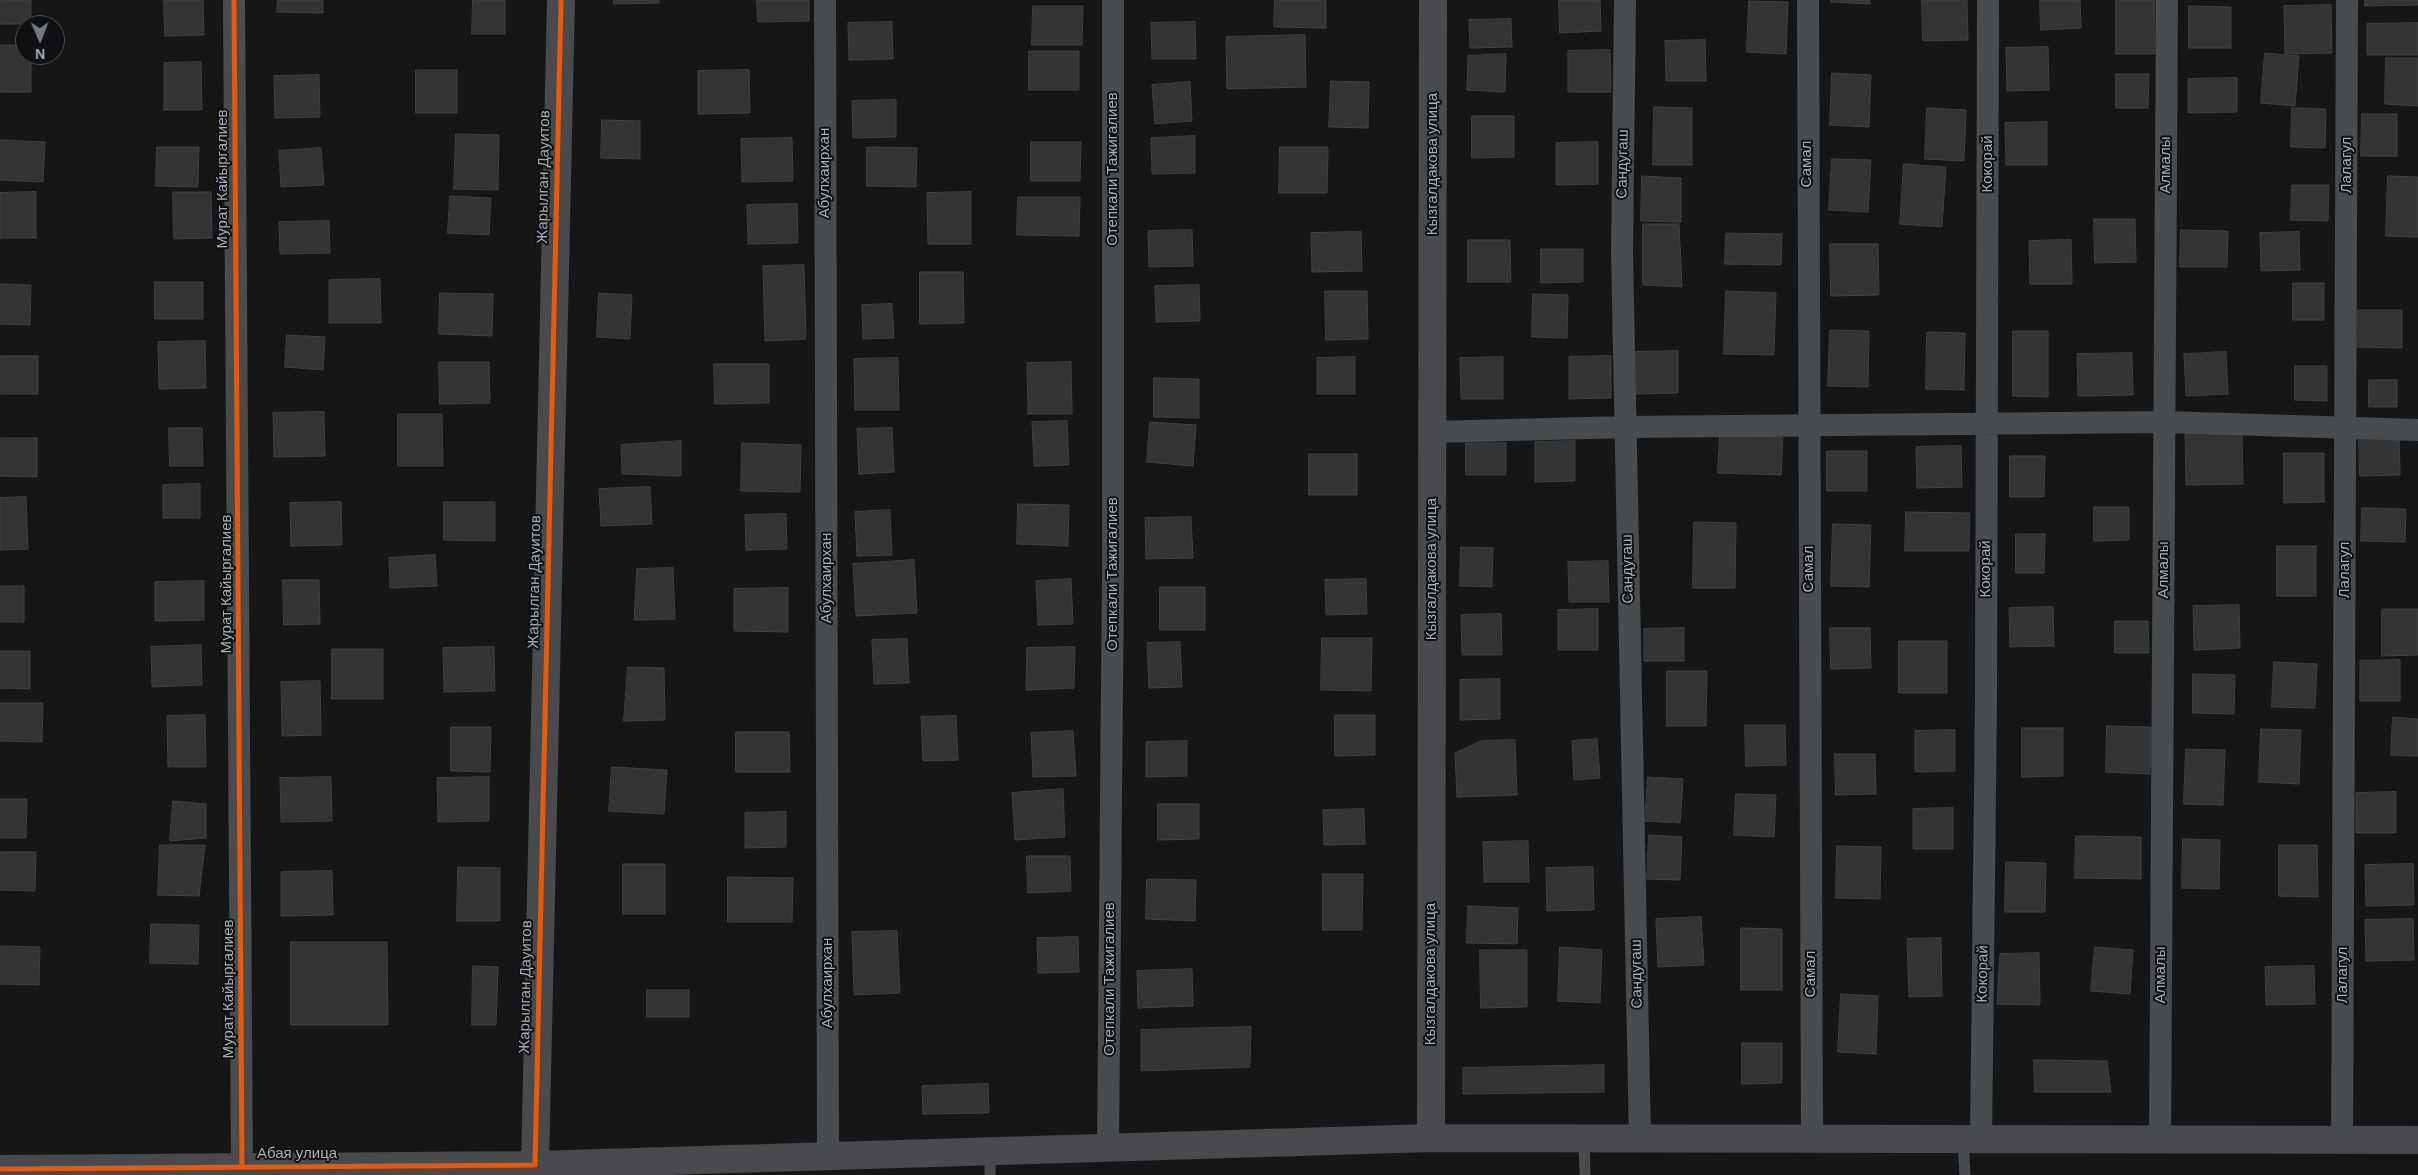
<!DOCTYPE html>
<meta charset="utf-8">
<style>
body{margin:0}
#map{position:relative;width:2418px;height:1175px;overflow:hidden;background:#161616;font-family:Arial,sans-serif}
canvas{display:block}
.north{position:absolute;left:15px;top:15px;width:50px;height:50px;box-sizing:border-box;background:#101012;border:1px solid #4c5054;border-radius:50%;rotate:179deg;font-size:14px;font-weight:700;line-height:20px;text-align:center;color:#a6b0b7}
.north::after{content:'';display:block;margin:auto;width:18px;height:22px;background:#747a7f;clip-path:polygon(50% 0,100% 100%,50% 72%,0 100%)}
</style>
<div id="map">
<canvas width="2418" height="1175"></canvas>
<div class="north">N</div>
</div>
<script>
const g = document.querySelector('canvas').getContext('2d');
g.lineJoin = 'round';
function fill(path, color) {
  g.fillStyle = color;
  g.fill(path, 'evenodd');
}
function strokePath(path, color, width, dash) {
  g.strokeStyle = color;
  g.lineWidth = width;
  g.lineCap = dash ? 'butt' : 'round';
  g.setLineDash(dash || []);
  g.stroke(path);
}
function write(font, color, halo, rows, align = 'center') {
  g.font = font + ' Arial,sans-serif';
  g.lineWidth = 4;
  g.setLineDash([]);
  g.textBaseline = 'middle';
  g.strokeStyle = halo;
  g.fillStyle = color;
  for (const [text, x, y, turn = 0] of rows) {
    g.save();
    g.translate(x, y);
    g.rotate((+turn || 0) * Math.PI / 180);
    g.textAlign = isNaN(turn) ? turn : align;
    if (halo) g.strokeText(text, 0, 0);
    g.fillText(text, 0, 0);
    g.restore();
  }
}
const building = new Path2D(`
 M0,0H31V24H0Z
 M164,0H203L204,35L165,36Z
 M278,0H323V13L277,12Z
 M473,0H505V34H472Z
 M614,0H659V3L614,4Z
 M757,0H809V21L758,22Z
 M1275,0H1326V28L1274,27Z
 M1559,0H1600L1601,31L1560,33Z
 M1831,0H1870V4L1831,2Z
 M1922,0H1967L1968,40L1923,41Z
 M2040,0H2080L2081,28L2041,30Z
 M2116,0H2155V54H2116Z
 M2365,0H2418V5L2365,6Z
 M1749,1L1788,2L1786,54L1747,52Z
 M2331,5L2332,53L2285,54L2284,6Z
 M1033,6H1083L1082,45H1032Z
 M2189,6L2231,7V48H2189Z
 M1511,19L1512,47L1470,48L1469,20Z
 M892,22L893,59L849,60L848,23Z
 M1195,22L1196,59H1152L1151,23Z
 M2418,23V55H2367V24Z
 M1305,35L1306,87L1227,89L1226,37Z
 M1705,40L1706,81H1666L1665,41Z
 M0,45H25V55H31V92H0Z
 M2048,47L2049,90L2007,91L2006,48Z
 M1610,50L1611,92H1568V51Z
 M1029,51H1079V90H1029Z
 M2265,53L2299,56L2295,106L2261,103Z
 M1506,54L1505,92L1467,90L1468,56Z
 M2386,58H2418V106L2385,104Z
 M201,62L202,110H164V63Z
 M416,70H457V113H416Z
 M749,70L750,113L698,114V71Z
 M1832,73L1871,75L1869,127L1830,125Z
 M2116,74H2149L2148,108H2116Z
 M319,75L320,117L275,118L274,76Z
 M2237,78V112L2188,113V79Z
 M1331,81L1369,82L1368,128L1329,127Z
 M1190,82L1192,121L1155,124L1152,85Z
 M896,100V137L853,138L852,101Z
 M1654,107L1692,108V165H1653Z
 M1927,108L1966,110L1964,161L1925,159Z
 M2292,108L2326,109L2325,148L2291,147Z
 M2362,114H2397V156H2361Z
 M1472,116H1514V157L1472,158Z
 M602,120L640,121V159L601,158Z
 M2047,122V165H2006L2005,123Z
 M456,134L499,135L498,190L454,189Z
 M1195,136V173L1152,174L1151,138Z
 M792,138L793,181L742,182L741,139Z
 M0,140L45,142L43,182L0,180Z
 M1031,142H1081L1080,181H1031Z
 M1598,142V184L1556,185V143Z
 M157,147H199L198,187L156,186Z
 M867,147L917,148L916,187L867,186Z
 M1280,147H1328L1327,193H1279Z
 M321,148L324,185L281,187L279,151Z
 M1832,159L1871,160L1868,212L1829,210Z
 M1904,164L1946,167L1942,227L1900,224Z
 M1642,176L1681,178V222L1641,221Z
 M2388,176L2418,177V237L2386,236Z
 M2292,185H2329L2328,221L2291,220Z
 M36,192V238H0V193Z
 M173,192H211L212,238L174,239Z
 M971,192V244H928L927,193Z
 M450,196L491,198L489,235L448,233Z
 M1018,197H1080L1079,236L1017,235Z
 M797,204L798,243L748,244L747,205Z
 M2094,219H2135L2136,262L2095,263Z
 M329,221L330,253L280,254L279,222Z
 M1643,224H1679L1682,287L1643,285Z
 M1192,230L1193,266L1149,267L1148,231Z
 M2181,230L2228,231L2227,267H2180Z
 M1361,232L1362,271L1312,272L1311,233Z
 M2299,232L2300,270L2261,271L2260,233Z
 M1726,233L1782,234L1781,265L1725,264Z
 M1468,240H1510L1511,282H1468Z
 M2071,240L2072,284H2030L2029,241Z
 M1830,244H1878L1879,295L1831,296Z
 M1541,249H1583V282L1541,283Z
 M804,265L806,339L765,341L763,266Z
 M920,272H963L964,323L920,324Z
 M380,279L381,323H329V280Z
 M155,282H203V319H155Z
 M2293,283H2324V320H2293Z
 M0,284L31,285L30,325L0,324Z
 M1199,285L1200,321L1156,322L1155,286Z
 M1325,291H1367L1368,339L1326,340Z
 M1726,291L1776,293L1774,355L1724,354Z
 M440,293L493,294L492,336L439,334Z
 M599,293L632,295L630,339L597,337Z
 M1533,294L1568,295L1567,338L1532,337Z
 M892,304L894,338L863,339L862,305Z
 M2358,310H2402V348L2357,347Z
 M1830,330L1869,331L1868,387L1828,386Z
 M2013,331H2048V397L2013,396Z
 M1927,332L1965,333L1964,390L1926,389Z
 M287,335L325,337L323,370L285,367Z
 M205,341L206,388L159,389L158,342Z
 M1678,351V393L1636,394L1635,352Z
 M2226,352L2228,394L2186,396L2184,354Z
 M2132,353L2133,395L2078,396L2077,354Z
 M0,356H38V394H0Z
 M1611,356V398L1569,399V357Z
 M1355,357V394H1317V358Z
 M1503,357V399H1461L1460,358Z
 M898,358L899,410H855L854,359Z
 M439,362H489L490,403L440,404Z
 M1071,362L1072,414H1028L1027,363Z
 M714,364H769V403L715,404Z
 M2295,366H2327V401L2295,400Z
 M1154,378L1199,379V418L1154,417Z
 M2369,380H2397V407H2369Z
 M324,412L325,456L274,457L273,413Z
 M398,414H442L443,466H398Z
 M1067,421L1069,465L1034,466L1032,422Z
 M1150,422L1196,425L1193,466L1147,462Z
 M169,428H202L203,466H170Z
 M892,428L894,472L859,474L857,429Z
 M2242,431L2243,484L2186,485L2185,432Z
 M1720,435L1783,437L1781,475L1718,473Z
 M2359,435H2399L2400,475L2360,476Z
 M0,438H37V477L0,476Z
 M681,441V476L622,474L621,445Z
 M1575,441V481L1535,482V442Z
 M742,443L801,445L800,492L741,491Z
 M1466,443H1506V475H1466Z
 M1961,446L1962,487L1917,488L1916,447Z
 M1827,451H1867V491H1827Z
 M2284,453H2324V502L2284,503Z
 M1309,454H1357V495H1309Z
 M2010,456H2045L2044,497H2010Z
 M200,484V518H163V485Z
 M650,487L652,524L601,526L599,489Z
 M26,497L28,549L0,550V498Z
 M341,502L342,545L291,546L290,503Z
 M444,502H495V541L444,540Z
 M1018,504L1069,505L1068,546L1017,544Z
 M2094,507H2129V540L2094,541Z
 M2362,508L2406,509L2405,542L2361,541Z
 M890,510L892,555L857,556L855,512Z
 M1906,512L1970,513L1969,551H1905Z
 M786,514L787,549L746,550L745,515Z
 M1191,517L1193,558L1146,559L1145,518Z
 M1694,522L1736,523L1735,588H1693Z
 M1833,524L1871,525L1869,587L1831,586Z
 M2016,534H2045L2044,573H2016Z
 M2277,546H2316V596H2277Z
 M1461,547L1493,548L1492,587L1460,586Z
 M435,555L437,586L390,588L389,558Z
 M914,560L917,613L856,616L853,564Z
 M1608,561L1609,602H1569L1568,562Z
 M673,568L675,619L634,620L637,569Z
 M1071,579L1073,624L1038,625L1036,581Z
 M1366,579L1367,614L1326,615L1325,580Z
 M283,580H319L320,624L284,625Z
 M204,581V620L155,621V582Z
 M0,586H24V622H0Z
 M1160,587H1205V630H1160Z
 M788,588V632L734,631V589Z
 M2239,605L2240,648L2194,650L2193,606Z
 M2053,607L2054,646L2010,647L2009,608Z
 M1598,609V650H1558V610Z
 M2382,609H2418V655L2382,656Z
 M1501,614L1502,655H1462L1461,615Z
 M2115,621H2148L2149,653H2115Z
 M1684,628V661H1644V629Z
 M1830,628H1870L1871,668L1831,669Z
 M1322,638H1372L1371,691L1321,690Z
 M907,639L909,683L874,684L872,640Z
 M1899,641H1947V693H1899Z
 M1180,642L1182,687L1149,688L1147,643Z
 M201,645L202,685L152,687L151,647Z
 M494,647L495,691L444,692L443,648Z
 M1075,647L1074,688L1026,690L1027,648Z
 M332,649H383V699H332Z
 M0,651H30V689L0,688Z
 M2400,660V701H2360V661Z
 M2274,662L2317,664L2315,708L2272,707Z
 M628,667L664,668L665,720L624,721Z
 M1667,671H1707L1706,726H1667Z
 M2193,674L2235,675L2234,714L2193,713Z
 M1500,679V719L1460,720V680Z
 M320,681L321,735L282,736L281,682Z
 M0,703H43L42,742L0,741Z
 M205,715L206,767H168L167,716Z
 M1335,715H1375V755L1335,756Z
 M956,716L958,760L923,761L921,717Z
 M2393,717L2418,719V756L2391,755Z
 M1745,725H1785L1786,765L1746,766Z
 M2107,726L2151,727L2150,774L2106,772Z
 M451,727H491L490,772L451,771Z
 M2022,728H2063V776L2022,777Z
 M2261,729L2301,730L2299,784L2259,782Z
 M1955,730V771L1915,772V731Z
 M1073,731L1076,776L1033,777L1031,733Z
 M736,732H789L790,772H736Z
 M1597,739L1600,778L1574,780L1572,741Z
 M1515,740L1517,795L1457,797L1455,753L1481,741Z
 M1187,741V776L1146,777V742Z
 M2186,749L2225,750L2223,805L2184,804Z
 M1835,754H1875L1876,794L1836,795Z
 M612,767L667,770L664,814L609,811Z
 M331,777L332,821L281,822L280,778Z
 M489,777V821L438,822L437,778Z
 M1648,777L1683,779L1680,823L1645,821Z
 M1063,789L1065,837L1015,840L1012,793Z
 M2396,792V833H2356V793Z
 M1736,794L1776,795L1774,837L1734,835Z
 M0,799H27L26,838H0Z
 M173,801L206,804V838L170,841Z
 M1158,804H1199V839L1158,840Z
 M1953,808V849H1913V809Z
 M1364,809L1365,844L1324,845L1323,810Z
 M786,812V847L745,848V813Z
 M1649,835L1682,837L1680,880L1647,879Z
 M2076,836L2141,837V879L2075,878Z
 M2183,839L2220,840L2219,889L2182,888Z
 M1528,841L1529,882H1484L1483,842Z
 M160,845H205L199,896L158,895Z
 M2279,845H2317L2318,897L2279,896Z
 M1837,846L1881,847L1880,899L1836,898Z
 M0,852H36L35,891L0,890Z
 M1027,856H1070L1071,891L1028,893Z
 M2006,862L2046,863L2045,912H2005Z
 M623,864H665V914H623Z
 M2413,864L2414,905L2366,906L2365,865Z
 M458,867L500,868V921H457Z
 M1593,867L1594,910L1547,911L1546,868Z
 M332,871L333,915L281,916V872Z
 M1323,874H1363L1362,930H1323Z
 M728,877L793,878L792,922H728Z
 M1147,879L1196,880L1195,921L1146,919Z
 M1468,906L1518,908L1517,944L1467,943Z
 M1701,917L1704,965L1658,967L1656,919Z
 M2413,919L2414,960L2366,961L2365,920Z
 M151,924L199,925L198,964L150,963Z
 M1741,928L1782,929V990H1741Z
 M897,931L900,993L854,995L852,932Z
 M1078,937L1079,972L1038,973L1037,938Z
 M1941,938L1942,996L1909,997L1907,939Z
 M291,942H387L388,1025H291Z
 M0,946L40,947L39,985L0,984Z
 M1560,947L1602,950L1600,1003L1558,1001Z
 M2095,947L2133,950L2130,994L2091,991Z
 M1480,950H1527V1007L1481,1008Z
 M2039,953L2040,1005L1997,1004L2000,954Z
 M473,966L498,967L496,1025H472Z
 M2314,966L2315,1004L2266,1005L2265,967Z
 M1192,969L1193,1006L1138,1008L1137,971Z
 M647,990H689V1017H647Z
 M1841,994L1878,996L1876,1054L1838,1052Z
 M1251,1027L1250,1067L1141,1071V1030Z
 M1742,1043H1782V1083L1742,1084Z
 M2034,1060L2107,1061L2111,1092H2035Z
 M1604,1065V1092L1463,1094V1068Z
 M988,1084L989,1113L923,1114L922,1086Z`);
const lane = new Path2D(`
 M1584,1138L1585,1175
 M1963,1139L1965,1175
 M990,1175V1151`);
const street = new Path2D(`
 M234,0L242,1167
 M825,0L828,1156
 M1625,0L1622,252L1640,1138
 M1808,0L1812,1138
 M1432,432L1626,427L2165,422L2418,430
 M1981,1139L1986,702L1988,0
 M2160,1139L2167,0
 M2342,1140L2347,0
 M1108,1148L1113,570V0`);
const secondary = new Path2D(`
 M1431,1138L1433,0
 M535,1165L561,0
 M0,1169L535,1165L1431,1138L2418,1140`);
const cycleway = new Path2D(`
 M234,0L242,1167
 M0,1169L535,1165L561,0`);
const streetNames = [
 ["Кызгалдакова улица",1433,164,-90],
 ["Сандугаш",1623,164,-89],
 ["Самал",1807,164,-90],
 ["Кокорай",1988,164,-90],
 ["Алмалы",2166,165,-90],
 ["Лалагул",2347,165,-90],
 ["Отепкали Тажигалиев",1113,169,-90],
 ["Абулхаирхан",825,173,-90],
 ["Жарылган Дауитов",544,177,-89],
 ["Мурат Кайыргалиев",223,179,-90],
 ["Кызгалдакова улица",1432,569,-90],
 ["Сандугаш",1628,569,-91],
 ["Самал",1809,569,-90],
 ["Кокорай",1986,569,-90],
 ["Алмалы",2164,570,-90],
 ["Лалагул",2345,570,-90],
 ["Отепкали Тажигалиев",1113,574,-90],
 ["Абулхаирхан",827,578,-90],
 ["Жарылган Дауитов",535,582,-89],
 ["Мурат Кайыргалиев",227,584,-90],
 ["Кызгалдакова улица",1431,974,-90],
 ["Сандугаш",1637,974,-91],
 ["Самал",1811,974,-90],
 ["Кокорай",1983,974,-89],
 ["Алмалы",2161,975,-90],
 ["Лалагул",2343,975,-90],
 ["Отепкали Тажигалиев",1110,979,-90],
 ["Абулхаирхан",828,983,-90],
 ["Жарылган Дауитов",526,987,-89],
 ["Мурат Кайыргалиев",229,989,-90],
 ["Абая улица",297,1154]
];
fill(building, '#343435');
strokePath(building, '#3e4142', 1);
strokePath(lane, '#494c4f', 11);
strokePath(street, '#494c4f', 22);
strokePath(secondary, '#484a4d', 28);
strokePath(cycleway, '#e8590c', 5);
write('15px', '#a6b0b7', '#101012', streetNames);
</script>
